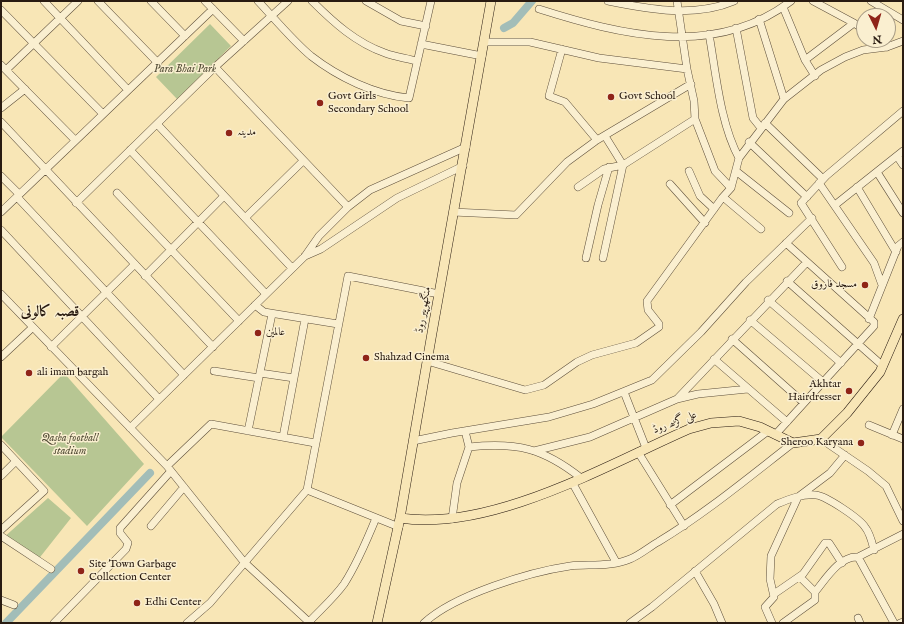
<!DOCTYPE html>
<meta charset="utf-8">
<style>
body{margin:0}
#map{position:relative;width:904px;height:624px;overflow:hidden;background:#f8e6b6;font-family:"IM FELL English",serif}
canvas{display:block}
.frame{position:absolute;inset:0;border:2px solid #291b11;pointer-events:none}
.north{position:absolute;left:856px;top:8px;width:40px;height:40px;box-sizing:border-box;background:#faefd0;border:1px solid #a69a84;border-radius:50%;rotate:175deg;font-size:11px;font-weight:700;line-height:16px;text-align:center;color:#291b11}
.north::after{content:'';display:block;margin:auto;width:14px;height:18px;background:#8f2418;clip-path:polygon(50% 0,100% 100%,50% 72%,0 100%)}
</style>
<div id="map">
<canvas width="904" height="624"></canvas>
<div class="frame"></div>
<div class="north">N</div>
</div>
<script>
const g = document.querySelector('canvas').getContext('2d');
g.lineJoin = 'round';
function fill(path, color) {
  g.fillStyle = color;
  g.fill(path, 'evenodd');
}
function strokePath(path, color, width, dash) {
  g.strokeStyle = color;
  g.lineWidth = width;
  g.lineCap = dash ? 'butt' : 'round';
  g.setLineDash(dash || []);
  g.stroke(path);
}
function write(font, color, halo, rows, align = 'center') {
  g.font = font + ' "IM FELL English",Amiri,serif';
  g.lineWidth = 3;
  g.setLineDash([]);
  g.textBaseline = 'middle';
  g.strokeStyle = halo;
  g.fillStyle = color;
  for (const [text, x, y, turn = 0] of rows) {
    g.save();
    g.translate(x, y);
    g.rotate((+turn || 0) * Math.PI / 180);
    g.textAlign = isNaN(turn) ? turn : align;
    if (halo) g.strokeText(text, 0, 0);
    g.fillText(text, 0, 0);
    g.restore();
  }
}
const green = new Path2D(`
 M210,24L231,46L177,99L156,77Z
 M64,373L144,464L87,526L1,437Z
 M48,498L71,518L37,561L2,539Z`);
const canal = new Path2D(`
 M504,28L513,23L532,1
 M6,623L150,473`);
const minor = new Path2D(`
 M44,1L128,90
 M98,1L158,63
 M151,1L185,36
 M205,1L244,41
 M258,1C274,18 293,41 311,56C338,77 375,95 409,98L431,1
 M312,1C333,22 356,43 385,53C395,57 406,58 416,61
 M366,1L401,21L426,26
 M608,1C649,9 694,18 734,1
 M677,1L687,69L694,101L695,119L715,171L731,188
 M813,1L854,23L864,30
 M871,1L903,20
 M783,7L805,60L815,76
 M539,9C621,35 715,59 791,1
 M1,10L103,114
 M759,19L784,99
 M736,28L753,118L761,128
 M709,34C716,73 720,123 739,158
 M877,40L887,47
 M484,42H530L599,58L687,69
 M421,44L482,56
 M562,49L549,96L565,102L597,140
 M805,60L854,23
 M1,65L75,140
 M215,67L348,207
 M6,70L78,1
 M1,108L25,89
 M1,122L213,347
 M765,123L823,179
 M157,124L292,268
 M749,142L807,197
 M130,150L266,294
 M897,156L903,165
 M689,171L700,196L714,209
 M736,171L789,213
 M877,172L903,213
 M1,176L19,194
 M819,183L874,263L882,285
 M670,184L705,223
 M578,187L604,169L623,165L605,136
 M857,187L896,252
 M117,193L239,321
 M17,197L184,375
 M723,197L761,229
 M76,203L215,67L288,1
 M835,205L903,151
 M1,212L213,9
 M453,212L516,215L567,162L597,140L691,84
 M245,218L303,161
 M1,230L159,399
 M305,256L321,249L397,198L463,166
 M586,258L598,205L609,167
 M603,258L623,165L695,119
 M842,267L801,203L826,176L903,111
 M145,276L224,196
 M787,281L883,366
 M1,294L167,466L244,562L309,622
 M768,300L841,363
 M255,305L264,312L338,324
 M869,319L898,246L903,242
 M750,320L823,382
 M732,339L804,403
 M51,347L134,265
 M1,357L32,328
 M714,359L787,422
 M427,361L525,390L544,385L577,362L592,355L636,343L659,327V324L648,310L647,301L722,198L731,188L739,158L784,99L821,70L845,57L863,50L887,47L903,41
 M214,371L259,378
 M260,373L294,378
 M624,392L646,448
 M678,398L807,262
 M869,425L903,439
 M130,428L305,256L319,236L348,207L370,190L466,147
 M248,431L272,314
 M465,431L469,447
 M775,435L874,326V322L786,243
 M892,435L903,409
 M283,437L305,319
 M821,439L868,471L886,486L903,521
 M413,441L452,433L549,417L593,404L652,380L701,332L746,282L812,218
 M1,445L44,491L1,530
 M534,451L590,437L677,399L698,394L748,389
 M638,452L684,526
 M167,466L211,424L315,443
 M1,476L16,461
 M572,482L616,562
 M307,490L399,527
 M670,505L768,431
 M452,519L457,483L469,447C517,442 543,448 581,478
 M151,526L184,487
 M1,536L51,569
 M695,571L714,604L722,623
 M800,577L815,592
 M774,594L803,574L825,543H829L842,563
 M1,600L14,605
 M858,618L860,623
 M54,623L126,549L128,543L120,533V528L171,471
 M187,623L210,603L307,490L348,276L439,294
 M308,623C320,610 334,598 344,584C357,564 367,540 376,518
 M424,623C454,595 529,572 570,566C589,564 611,567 630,559C640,555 649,547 658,542C706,513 749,477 793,443
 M630,623L652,607L777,504C789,499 802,494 816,495C826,496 859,518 865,527C870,533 872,542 874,550
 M772,623L765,607L774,597L770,579L771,556L798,497L830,473L845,455
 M783,623L815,600V592C825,580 840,555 858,557
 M894,623L858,557L903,534
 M900,623L903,622`);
const major = new Path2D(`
 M400,518C491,532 607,465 689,429L711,423L739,421L760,427L793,443L821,439L847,413L880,372L903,319
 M377,623L400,518L432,333L491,1`);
const markers = [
 [611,97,4,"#8f2418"],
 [320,103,4,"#8f2418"],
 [229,133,4,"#8f2418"],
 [865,285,4,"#8f2418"],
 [258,333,4,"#8f2418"],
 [366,358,4,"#8f2418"],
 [29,373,4,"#8f2418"],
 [849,391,4,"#8f2418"],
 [861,443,4,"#8f2418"],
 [81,571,4,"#8f2418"],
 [137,603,4,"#8f2418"]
];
const parkNames = [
 ["Para Bhai Park",185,70],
 ["Qasba football",70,439],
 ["stadium",70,452]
];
const poiNames = [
 ["Govt Girls",328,97],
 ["Secondary School",328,110],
 ["Govt School",619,97],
 ["مدینہ",237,133],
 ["مسجد فاروق",857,285,"right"],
 ["عالمین",266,333],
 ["Shahzad Cinema",374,358],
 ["ali imam bargah",37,373],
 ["Akhtar",841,385,"right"],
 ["Hairdresser",841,398,"right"],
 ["Sheroo Karyana",853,443,"right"],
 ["Site Town Garbage",89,565],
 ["Collection Center",89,578],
 ["Edhi Center",145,603]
];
const streetNames = [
 ["منگھوپیر روڈ",424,310,-80],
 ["علی گڑھ روڈ",675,423,-21]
];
const districtNames = [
 ["قصبہ کالونی",50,313]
];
fill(green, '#b7c693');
strokePath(canal, '#a2bdb8', 8);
strokePath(minor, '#5d4e3a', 8);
strokePath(major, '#291b11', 10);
strokePath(minor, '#faefd0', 7);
strokePath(major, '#f8e6b6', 9);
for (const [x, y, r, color] of markers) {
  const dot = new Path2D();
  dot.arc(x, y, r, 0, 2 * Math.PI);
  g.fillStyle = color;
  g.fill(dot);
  strokePath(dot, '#faefd0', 1.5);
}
write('italic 11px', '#544e38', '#faefd0', parkNames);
write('11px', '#291b11', '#faefd0', poiNames, 'left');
write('11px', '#291b11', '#faefd0', streetNames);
write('bold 15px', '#291b11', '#faefd0', districtNames);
</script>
